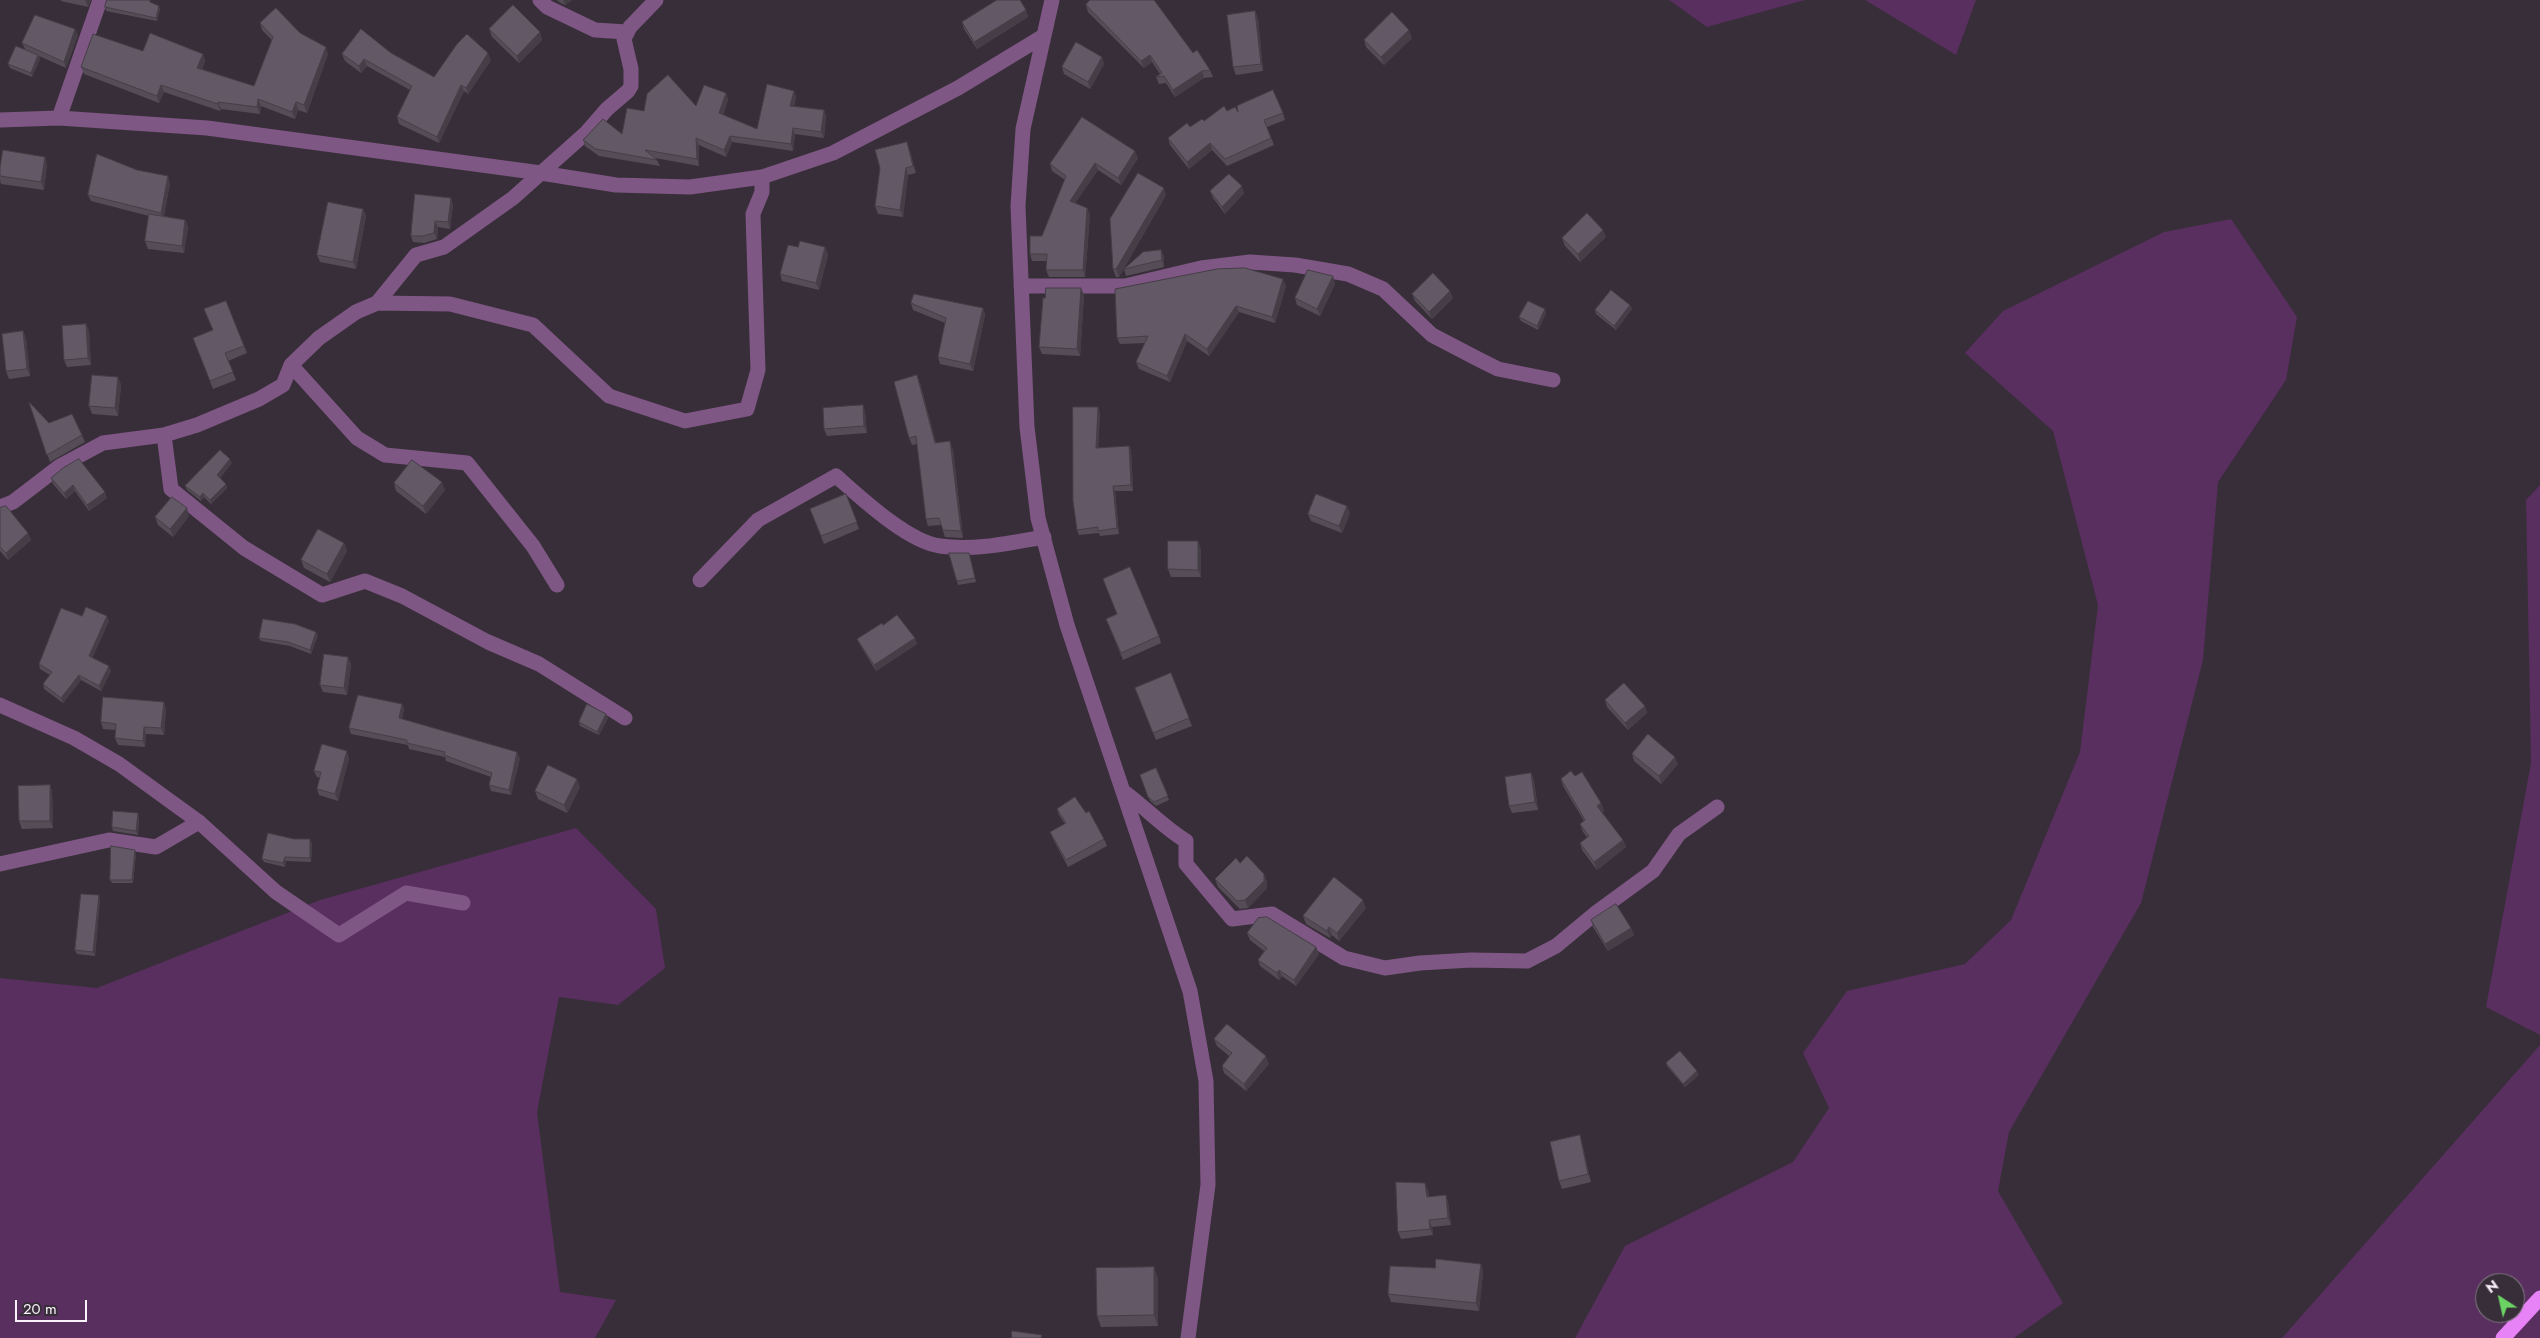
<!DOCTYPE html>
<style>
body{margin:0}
#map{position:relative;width:2540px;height:1338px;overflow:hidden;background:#382e39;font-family:Jost,sans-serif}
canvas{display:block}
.north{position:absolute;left:2475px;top:1273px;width:50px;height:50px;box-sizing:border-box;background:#382e39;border:1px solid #857c86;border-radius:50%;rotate:325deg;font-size:14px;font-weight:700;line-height:20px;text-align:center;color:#f9f2fa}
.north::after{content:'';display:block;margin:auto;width:18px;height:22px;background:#6bd363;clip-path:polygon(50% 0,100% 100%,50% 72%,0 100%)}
.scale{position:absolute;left:15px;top:1300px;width:72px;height:22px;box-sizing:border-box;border:2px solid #f9f2fa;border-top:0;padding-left:6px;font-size:15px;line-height:18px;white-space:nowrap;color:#f9f2fa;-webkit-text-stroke:4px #382e39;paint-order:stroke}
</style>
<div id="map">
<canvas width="2540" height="1338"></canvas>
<div class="north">N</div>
<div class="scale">20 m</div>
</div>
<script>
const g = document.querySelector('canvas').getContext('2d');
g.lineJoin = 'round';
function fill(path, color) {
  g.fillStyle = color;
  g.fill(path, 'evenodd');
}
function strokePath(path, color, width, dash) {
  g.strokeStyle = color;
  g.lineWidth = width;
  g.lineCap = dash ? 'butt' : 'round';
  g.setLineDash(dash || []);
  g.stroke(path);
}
const green = new Path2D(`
 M1669,0H1805L1707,27Z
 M1865,0H1976L1956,55Z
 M2231,219L2297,317L2286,380L2218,482L2203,660L2141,903L2009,1132L1998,1191L2063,1303L2014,1338H1575L1625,1246L1793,1162L1829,1108L1803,1053L1847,991L1965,964L2011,920L2080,752L2098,605L2053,431L1965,353L2003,311L2164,232Z
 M2540,485V1035L2486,1007L2531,763L2526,500Z
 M576,828L656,909L665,968L618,1005L559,997L537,1112L560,1292L616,1300L595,1338H0V978L97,988L320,900Z
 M2540,1045V1338H2282ZM2485,1283H2515V1313H2485Z`);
const minor = new Path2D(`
 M540,0L547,7L595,30L627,32
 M1052,0L1023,129L1018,206L1027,427L1038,518L1067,625L1190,991L1206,1081L1208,1185L1188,1338
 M59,118L100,0
 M0,120L59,118L207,128L541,173L616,185L690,187L762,177L833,153L958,88L1042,37
 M1021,286H1125L1201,268L1250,262L1295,265L1348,274L1383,289L1432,335L1478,359L1498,369L1553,380
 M377,303L416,255L444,247L513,198L587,132L607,109L628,91L631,86V69L624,39L630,27L656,0
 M164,435L171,489L244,548L322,595L365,581L402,596L488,642L539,664L625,718
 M0,507L13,502L60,466L103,443L164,435L197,425L259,399L283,385L291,365
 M700,580L758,520L836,476C861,498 908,542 940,546C974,551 1010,543 1044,537
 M557,585L533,546L467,463L385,455L357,438L291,365L319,338L356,312L377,303L450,304L533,325L609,396L685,421L747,409L758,370L753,214L762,192V177
 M0,705L74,738L119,764L199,822L276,892L339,935L406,893L463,903
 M1123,791C1145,807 1163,827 1186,841V864L1232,919L1272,914L1344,958L1385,968L1420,963L1471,960L1527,961L1556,946L1597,912L1653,871L1679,834L1717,807
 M0,864L109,840L156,847L199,822`);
const highway = new Path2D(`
 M2503,1338L2540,1298`);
const wall = new Path2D(`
 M61,0H91L88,7L61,1Z
 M557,0H572L565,5L559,2Z
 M1090,0H1155H1154L1193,53L1210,70L1213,77L1204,78L1175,97L1166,83L1159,84L1156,77L1160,74L1152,62L1144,68L1088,12L1086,5Z
 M152,3L160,9L157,21L106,11L105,7Z
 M1026,10L1028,17L977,49L964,29L962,22Z
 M1255,11L1258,19L1263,71L1236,75L1233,67Z
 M260,23L300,33L328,54L307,113L298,110L295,119L261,106L260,114L221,109L220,111L164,92L159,103L84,74L81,67L143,51L203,54L205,61L202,69L254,86L272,40L262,30Z
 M489,29L540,32L542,40L519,63L492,37Z
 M78,35L66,68L39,56L40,59L32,77L10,68L8,64L25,49L22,43Z
 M1412,38L1384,65L1366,47L1364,40Z
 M391,53L434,77L491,60L468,94L464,91L439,143L399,124L397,117L410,90L367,66L361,73L345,61L342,54Z
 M1102,57L1104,64L1090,89L1064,74L1062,67Z
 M794,91L796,97L794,106L824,110L826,117L824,138L795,134L793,151L732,142L726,157L699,145V166L655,158L657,160L660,166L599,156L585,146L583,140L622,134L644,111L696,106L726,93L728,100L723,115L757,129Z
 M1227,111L1283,113L1285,120L1267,127L1274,145L1227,166L1212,150L1189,169L1170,145L1168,138L1190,127Z
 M907,142L916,173L908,175L903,217L878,214L875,206Z
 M1138,158L1121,185L1098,170L1075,203L1087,208L1090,215L1085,277H1049L1046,270L1047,261H1032L1030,254L1042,236L1065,180L1052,171L1050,164Z
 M47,164L44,190L1,184L0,180V168Z
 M137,170L170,183L164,216L185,220L188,227L184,253L148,249L145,241L149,216L91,201L88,195Z
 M1210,191L1244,193L1225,214L1213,198Z
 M1166,195L1119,277H1116L1113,269Z
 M453,204L450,229L438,227L437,239L424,243L413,242L411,236Z
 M363,209L366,216L356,269L320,262L317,255Z
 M1606,237L1580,262L1565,246L1562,238Z
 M798,247H825L828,255L819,290L782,281L780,274Z
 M1161,250L1164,257V267L1126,276L1124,269Z
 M1335,284L1320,316L1297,305L1295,298Z
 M1286,286L1275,323L1239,312L1209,356L1187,341L1170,382L1139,369L1136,362L1145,343L1120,344L1117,338Z
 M1412,294L1453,298L1432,319L1415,301Z
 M1084,295L1080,356L1042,354L1039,347Z
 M226,301L247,353L228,361L236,380L213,389L193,338L212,330Z
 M911,303L983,308L985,315L973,371L940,364L938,357L945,323L913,310Z
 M1630,305L1632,309L1616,330L1596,314L1595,310Z
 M1546,313L1538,330L1521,321L1519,317Z
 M86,324L89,331L91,365L67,367L64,360Z
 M23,331L26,339L30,376L9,379L6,371Z
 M118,377L121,385L118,416L92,414L89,406Z
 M920,383L936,443L953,449L963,538L945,537L941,525L928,526L926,519L917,444L912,445L909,438Z
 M29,402L49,423L82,435L85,442L50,462Z
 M863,405L865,412L867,433L827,436L824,429Z
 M1098,407L1100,413L1098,448L1129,446L1131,451L1133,491H1115L1119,534L1100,536L1099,533L1079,535L1077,530Z
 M232,463L220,478L226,484L227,488L211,504L204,497L201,501L187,490L185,486Z
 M51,478L107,498L89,511L75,491L66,499L53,484Z
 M394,483L445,490L426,514L396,491Z
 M846,494L859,529L824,544L810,509Z
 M0,508L28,533L31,540L8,560L0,551Z
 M1350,513L1342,533L1311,521L1308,514Z
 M189,516L173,537L158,525L155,517Z
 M344,543L347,551L330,582L304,568L301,560Z
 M1201,549V577H1171L1168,569Z
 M969,553L976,582L958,585L957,581Z
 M1117,614L1159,636L1161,643L1123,660L1106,619Z
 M82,616L109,621L92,658L111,671L101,691L81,680L63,703L44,689L43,684L50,675L40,669L39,664Z
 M883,625L915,638L917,644L876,671L860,645L857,639Z
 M318,635L311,654L290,646L261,641L259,638Z
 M348,657L351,664L347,695L323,692L320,685Z
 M1171,673L1192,726L1156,740L1135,688Z
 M1605,700L1645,706L1647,713L1628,730L1607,707Z
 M402,704L404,709L402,719L520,758L511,795L491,791L489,785L491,777L446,761L445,757L409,749L408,745L351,734L349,728Z
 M166,708L164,735L146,734L145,747L118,745L115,738L116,730L103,729L101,722Z
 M608,718L599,735L580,726L579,722Z
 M1632,754L1678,764L1661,784L1634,761Z
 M349,758L338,801L319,795L317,789L320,778L317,777L314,771Z
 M1156,768L1169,800L1156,806L1150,801L1140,775Z
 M1531,773L1534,781L1538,810L1512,813L1509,806Z
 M1575,776L1601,803L1604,811L1602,812L1623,840L1626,847L1597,870L1582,850L1580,843L1587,837L1583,832L1580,824L1584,821L1563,786L1561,779Z
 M50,785L52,792L53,828L22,829L19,821Z
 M580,787L567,813L538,799L535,791Z
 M1057,809L1104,839L1107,846L1068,867L1053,839L1050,832L1065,824L1059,815Z
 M139,817L138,835L113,831L112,827Z
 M312,843L311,862L286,861L285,867L264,862L262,859Z
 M136,854L133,883H112L110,880Z
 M1240,863L1267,881V888L1248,908L1240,909L1218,887L1215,879Z
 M100,899L95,956L77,954L75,950Z
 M1366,908L1339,941L1332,935L1330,938L1306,924L1303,916Z
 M1591,920L1631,928L1634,935L1608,951L1593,927Z
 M1247,933L1316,947L1319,954L1296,986L1282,976L1279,980L1260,966L1258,960L1264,951L1250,940Z
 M1214,1039L1269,1064L1246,1091L1224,1073L1222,1066L1229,1056L1217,1046Z
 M1666,1063L1699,1075L1685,1087L1667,1066Z
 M1580,1135L1582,1143L1591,1182L1562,1189L1559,1181Z
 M1428,1190L1429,1197L1446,1195L1448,1202L1451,1225L1432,1227L1433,1235L1401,1239L1398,1232Z
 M1481,1264L1483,1272L1479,1311L1391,1302L1388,1294L1435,1268Z
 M1158,1278V1326L1101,1327L1097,1316Z`);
const shadedWall = new Path2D(`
 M85,0H91L88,7Z
 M563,0H572L565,5Z
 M159,6L160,9L157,21L156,18Z
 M1026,10L1028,17L977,49L974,42Z
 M1255,11L1258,19L1263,71L1261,64Z
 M75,29L78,35L66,68L64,62Z
 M1409,30L1412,38L1384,65L1381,57Z
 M540,32L542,40L519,63L517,56Z
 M326,47L328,54L307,113L304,105Z
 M488,53L491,60L468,94L466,88Z
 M203,54L205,61L200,75L197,68Z
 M38,55L40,59L32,77L31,73Z
 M1150,55L1152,62L1144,68L1141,61Z
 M1102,57L1104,64L1090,89L1088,82Z
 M364,59L367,66L361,73L359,66Z
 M1202,71L1204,78L1175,97L1173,90Z
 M161,85L164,92L159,103L157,96Z
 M461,85L464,91L439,143L437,137Z
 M794,91L796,97L792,112L790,106Z
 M726,93L728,100L721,119L719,113Z
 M258,99L261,106L260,114L257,107Z
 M218,102L221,109L220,111L218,104Z
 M296,102L298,110L295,119L292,112Z
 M824,110L826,117L824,138L821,132Z
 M793,128L795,134L793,151L791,144Z
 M730,136L732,142L726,157L724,150Z
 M696,138L699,145V166L697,159Z
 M907,142L910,150L916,173L913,166Z
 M1210,143L1212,150L1189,169L1187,162Z
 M1135,151L1138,158L1121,185L1118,178Z
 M45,157L47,164L44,190L41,182Z
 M1095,163L1098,170L1072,208L1070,201Z
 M906,168L908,175L903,217L900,210Z
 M168,176L170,183L163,220L161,213Z
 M1242,186L1244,193L1225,214L1222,207Z
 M1164,188L1166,195L1119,277L1116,269Z
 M451,198L453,204L450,229L448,222Z
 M1087,208L1090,215L1085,277L1083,270Z
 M363,209L366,216L356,269L353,262Z
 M185,220L188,227L184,253L182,246Z
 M435,221L438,227L437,239L434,233Z
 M1603,230L1606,237L1580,262L1578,254Z
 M825,247L828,255L819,290L816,283Z
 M1161,250L1164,257V267L1162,260Z
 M1333,276L1335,284L1320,316L1317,309Z
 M1283,279L1286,286L1275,323L1272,317Z
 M1081,288L1084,295L1080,356L1077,349Z
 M1450,291L1453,298L1432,319L1429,312Z
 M1630,305L1632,309L1616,330L1614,326Z
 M1236,306L1239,312L1209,356L1207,349Z
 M983,308L985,315L973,371L970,364Z
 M1545,309L1546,313L1538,330L1537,326Z
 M86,324L89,331L91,365L88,358Z
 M23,331L26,339L30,376L27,369Z
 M1185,334L1187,341L1170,382L1167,376Z
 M917,375L920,383L938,450L935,443Z
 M118,377L121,385L118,416L115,408Z
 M863,405L865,412L867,433L864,426Z
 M1098,407L1100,413L1098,454L1096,448Z
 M950,441L953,449L963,538L961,531Z
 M1129,446L1131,451L1133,491L1131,485Z
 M230,459L232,463L219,479L217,475Z
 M442,482L445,490L426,514L423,506Z
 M226,484L227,488L211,504L210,500Z
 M73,485L75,491L66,499L64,493Z
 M1113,486L1115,491L1119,534L1117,528Z
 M105,492L107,498L89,511L87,505Z
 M203,493L204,497L201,501L200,497Z
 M1347,506L1350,513L1342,533L1339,526Z
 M187,508L189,516L173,537L170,529Z
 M28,533L31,540L8,560L6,553Z
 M1198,541L1201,549V577L1198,570Z
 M344,543L347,551L330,582L327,574Z
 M107,616L109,621L91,661L89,656Z
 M316,632L318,635L311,654L310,650Z
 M915,638L917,644L876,671L874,665Z
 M348,657L351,664L347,695L344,688Z
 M109,666L111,671L101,691L99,686Z
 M79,675L81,680L63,703L61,698Z
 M164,702L166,708L164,735L161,728Z
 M402,704L404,709L401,724L399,718Z
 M1645,706L1647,713L1628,730L1625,723Z
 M606,714L608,718L599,735L597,732Z
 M144,727L146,734L145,747L143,741Z
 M347,751L349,758L338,801L335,794Z
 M517,752L520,758L511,795L509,790Z
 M1675,757L1678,764L1661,784L1659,776Z
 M1531,773L1534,781L1538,810L1535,802Z
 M577,779L580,787L567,813L564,805Z
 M50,785L52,792L53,828L50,821Z
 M1601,803L1604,811L1600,813L1597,806Z
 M138,813L139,817L138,835L136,831Z
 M310,839L312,843L311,862L310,858Z
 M1623,840L1626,847L1597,870L1594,862Z
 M135,850L136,854L133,883L132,880Z
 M285,857L286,861L285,867L283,863Z
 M1264,874L1267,881V888L1248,908L1245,900Z
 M99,895L100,899L95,956L93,952Z
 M1363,900L1366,908L1339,941L1337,933Z
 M1329,927L1332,935L1330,938L1327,931Z
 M1631,928L1634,935L1608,951L1605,944Z
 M1316,947L1319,954L1296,986L1294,980Z
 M1279,970L1282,976L1279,980L1277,973Z
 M1266,1056L1269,1064L1246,1091L1244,1084Z
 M1697,1071L1699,1075L1685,1087L1683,1084Z
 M1580,1135L1582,1143L1591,1182L1588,1174Z
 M1425,1183L1428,1190L1429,1204L1427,1197Z
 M1446,1195L1448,1202L1451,1225L1448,1218Z
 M1429,1220L1432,1227L1433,1235L1430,1229Z
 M1481,1264L1483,1272L1479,1311L1476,1303Z
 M1154,1267L1158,1278V1326L1154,1315Z`);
const building = new Path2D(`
 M107,0H150V2L159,6L156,18L105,7Z
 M997,0H1020L1026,10L974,42L962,22Z
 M1090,0H1154L1193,53L1197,50L1210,70L1202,71L1173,90L1164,76L1156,77L1162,73L1150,55L1141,61L1086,5Z
 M513,5L540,32L517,56L489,29Z
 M276,8L300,33L326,47L304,105L296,102L292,112L258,99L257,107L218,102V104L161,85L157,96L81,67L93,34L143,51L150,33L203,54L197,68L254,86L273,37L260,23Z
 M1255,11L1261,64L1233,67L1227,15Z
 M1392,12L1409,30L1381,57L1364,40Z
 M35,15L75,29L64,62L22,43Z
 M361,29L391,53L434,77L457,44L467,34L488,53L466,88L461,85L437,137L397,117L412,86L364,59L359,66L342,54Z
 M1076,42L1102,57L1088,82L1062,67Z
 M16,46L38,55L31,73L8,64Z
 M668,75L696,106L704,85L726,93L719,113L757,129L767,84L794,91L790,106L824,110L821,132L793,128L791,144L730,136L724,150L696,138L697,159L645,150L657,160L596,149L583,140L603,119L622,134L627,108L644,111L647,94Z
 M1273,90L1283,113L1264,120L1271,138L1225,159L1210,143L1187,162L1168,138L1187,123L1190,127L1202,119L1204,121L1224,106L1227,111L1235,107L1238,112L1237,106Z
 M1082,117L1135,151L1118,178L1095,163L1070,201L1087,208L1083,270H1046L1047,254H1030V236H1042L1066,176L1050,164Z
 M907,142L913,166L906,168L900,210L875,206L880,168L875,150Z
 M3,150L45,157L41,182L0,176V168Z
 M97,154L137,170L168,176L161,213L88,195Z
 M1138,173L1164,188L1116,269H1113L1110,219Z
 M1229,174L1242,186L1222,207L1210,191Z
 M415,194L451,198L448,222L435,221L434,233L422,236H411Z
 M328,202L363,209L353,262L317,255Z
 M1587,213L1603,230L1578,254L1562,238Z
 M149,214L185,220L182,246L145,241Z
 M800,241L825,247L816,283L780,274L788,245L798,247Z
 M1161,250L1162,260L1124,269L1143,252Z
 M1245,268L1283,279L1272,317L1236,306L1207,349L1185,334L1167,376L1136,362L1148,336L1117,338L1115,289L1217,269Z
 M1308,270L1333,276L1317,309L1295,298Z
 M1433,273L1450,291L1429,312L1412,294Z
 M1046,288H1081L1077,349L1039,347L1043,298H1045Z
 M1611,290L1630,305L1614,326L1595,310Z
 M914,294L983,308L970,364L938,357L946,318L911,303Z
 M226,301L244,346L225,353L233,372L210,381L193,338L213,330L204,309Z
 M1528,301L1545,309L1537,326L1519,317Z
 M86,324L88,358L64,360L62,326Z
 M23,331L27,369L6,371L2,334Z
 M92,375L118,377L115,408L89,406Z
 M917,375L935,443L950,441L961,531L943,530L939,518L926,519L916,436L909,438L894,382Z
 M29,402L49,423L72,414L82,435L47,455Z
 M863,405L864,426L824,429L823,408Z
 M1073,407H1098L1096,448L1129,446L1131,485L1113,486L1117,528L1098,531V527L1077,530L1073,501Z
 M220,450L230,459L217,475L226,484L210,500L203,493L200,497L185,486Z
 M79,459L105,492L87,505L73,485L64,493L51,478L63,468Z
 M412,460L442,482L423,506L394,483Z
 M846,494L857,522L821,536L810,509Z
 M1316,494L1347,506L1339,526L1308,514Z
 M172,497L187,508L170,529L155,517Z
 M6,506L28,533L6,553L0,547V508Z
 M318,529L344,543L327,574L301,560Z
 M1168,541H1198V570L1168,569Z
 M949,553H969L975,578L957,581Z
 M1130,567L1159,636L1121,653L1106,619L1117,614L1103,579Z
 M86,607L107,616L89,656L109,666L99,686L79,675L61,698L43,684L52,672L39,664L61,608L82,616Z
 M897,615L915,638L874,665L857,639L882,623L883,625Z
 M263,619L295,624L316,632L310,650L288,642L259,638Z
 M324,654L348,657L344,688L320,685Z
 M1171,673L1189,718L1153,733L1135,688Z
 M1624,683L1645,706L1625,723L1605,700Z
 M358,695L402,704L399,718L517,752L509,790L489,785L492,773L444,755L445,752L407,743V740L349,728Z
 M103,697L164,702L161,728L144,727L143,741L115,738L116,724L101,722Z
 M587,704L606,714L597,732L579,722Z
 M1648,734L1675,757L1659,776L1632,754Z
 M322,744L347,751L335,794L317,789L321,772L314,771Z
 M548,765L577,779L564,805L535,791Z
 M1156,768L1168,796L1154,802L1148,797L1140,775Z
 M1571,771L1575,776L1582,772L1601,803L1597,806L1623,840L1594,862L1580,843L1589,836L1580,824L1585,820L1561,779Z
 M1531,773L1535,802L1509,806L1505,777Z
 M50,785V821H19L18,786Z
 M1075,797L1086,813L1089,811L1104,839L1066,860L1050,832L1066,823L1057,809Z
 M113,811L138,813L136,831L112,827Z
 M268,833L294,839H310V858L285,857L283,863L262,859Z
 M111,846L135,850L132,880H110Z
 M1247,856L1264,874V881L1245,900L1237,901L1215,879L1236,858L1240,863Z
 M1334,877L1363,900L1337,933L1329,927L1327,931L1303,916Z
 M81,894L99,895L93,952L75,950Z
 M1616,904L1631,928L1605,944L1591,920Z
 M1267,917L1316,947L1294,980L1279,970L1277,973L1258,960L1267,948L1247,933L1258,918Z
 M1227,1024L1266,1056L1244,1084L1222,1066L1232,1053L1214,1039Z
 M1680,1051L1697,1071L1683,1084L1666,1063Z
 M1580,1135L1588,1174L1559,1181L1550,1142Z
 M1396,1182L1425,1183L1427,1197L1446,1195L1448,1218L1429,1220L1430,1229L1398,1232Z
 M1436,1259L1481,1264L1476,1303L1388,1294L1390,1266L1435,1268Z
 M1154,1267V1315L1097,1316L1096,1268Z
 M1012,1331L1042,1335L1041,1338H1012Z`);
fill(green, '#582f5e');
strokePath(minor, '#7f5784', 15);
strokePath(highway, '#e783f6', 15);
fill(wall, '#554c57');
fill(shadedWall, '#453e47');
fill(building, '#635865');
strokePath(building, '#453e47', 1);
</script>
